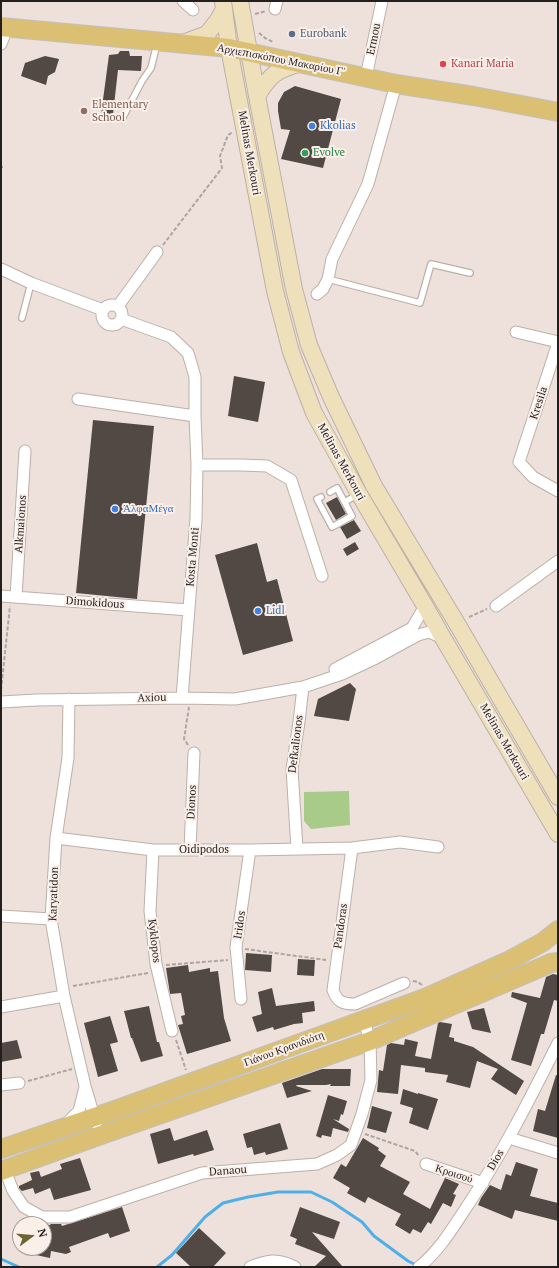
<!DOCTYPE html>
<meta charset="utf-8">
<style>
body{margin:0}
#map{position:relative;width:559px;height:1268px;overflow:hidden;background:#eee1dc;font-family:"PT Serif",serif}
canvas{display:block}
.frame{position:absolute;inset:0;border:2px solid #241f1d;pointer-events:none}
.north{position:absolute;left:12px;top:1216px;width:40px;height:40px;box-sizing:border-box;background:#fbefe9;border:1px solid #a59c97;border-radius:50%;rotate:74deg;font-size:11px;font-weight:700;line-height:16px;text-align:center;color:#241f1d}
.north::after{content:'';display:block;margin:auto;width:14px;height:18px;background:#6d6531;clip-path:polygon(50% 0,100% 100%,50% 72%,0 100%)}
</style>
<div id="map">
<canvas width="559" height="1268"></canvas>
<div class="frame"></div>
<div class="north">N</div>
</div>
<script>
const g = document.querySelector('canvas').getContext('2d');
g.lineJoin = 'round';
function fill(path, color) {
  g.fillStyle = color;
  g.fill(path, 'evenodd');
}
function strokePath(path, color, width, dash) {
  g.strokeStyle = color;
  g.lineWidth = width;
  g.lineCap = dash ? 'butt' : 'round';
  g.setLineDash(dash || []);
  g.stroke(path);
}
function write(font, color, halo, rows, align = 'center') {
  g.font = font + ' "PT Serif",serif';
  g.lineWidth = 4;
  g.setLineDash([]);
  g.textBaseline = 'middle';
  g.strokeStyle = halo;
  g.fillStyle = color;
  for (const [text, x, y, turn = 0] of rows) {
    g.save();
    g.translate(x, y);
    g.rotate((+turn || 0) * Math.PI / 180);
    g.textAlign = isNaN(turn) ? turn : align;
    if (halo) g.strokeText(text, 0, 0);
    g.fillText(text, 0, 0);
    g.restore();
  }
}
const green = new Path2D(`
 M349,791L350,825L311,829L304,821V792Z`);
const stream = new Path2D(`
 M1,1259L19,1267
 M157,1267L172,1255L205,1217L223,1203L248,1197L278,1192H311L332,1202L362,1222L374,1236L408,1261L418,1266`);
const building = new Path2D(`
 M120,51H129L130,56H142L141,71L118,70L112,123L100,122L109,55L118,54Z
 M45,56L59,59L55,72L48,76L46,85L21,76L25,63Z
 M295,86L341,99L323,168L281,159L290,130L281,129L278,111V103L284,92Z
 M234,376L265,382L258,422L228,416Z
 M93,420L154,426L137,599L76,593Z
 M337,497L346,514L336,520L326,503Z
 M354,520L361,531L347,539L340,527Z
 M355,542L359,549L347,556L343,549Z
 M257,543L267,582L277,579L293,641L243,655L215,555Z
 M350,683L356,689L349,721L314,716L318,699Z
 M246,953L272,955L271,972L245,970Z
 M298,959L315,960L314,976L297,975Z
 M188,965L189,972L210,968V972L218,971L224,1018L231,1041L187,1054L178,1025L183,1024L181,1016L185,1015L181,993L170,994L166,968Z
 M553,974L558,975V1001L554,1000L544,1034H541L531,1066L511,1060L527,1003L511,997L512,992L540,998L546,977Z
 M272,988L276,1006L314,1001L315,1011L302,1013L303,1023L294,1024L274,1030L273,1027L257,1032L252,1017L262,1014L258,992Z
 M149,1006L157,1042H159L163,1056L141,1062L132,1038H131L124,1011Z
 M484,1008L491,1033L472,1029L467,1012Z
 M110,1016L118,1042L110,1044L118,1071L98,1077L84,1023Z
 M440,1022L452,1024L449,1037L454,1038V1041L473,1047L524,1081L516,1095L491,1079L498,1069L477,1061L470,1088L446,1082L448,1075L425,1072V1068L401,1065L398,1094L377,1092L379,1070L383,1071L387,1045L391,1043L404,1045L405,1039L418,1042L415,1056L431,1059L438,1023Z
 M17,1040L22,1058L1,1062V1043Z
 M322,1069H351L350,1086H330L331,1084L326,1085H297L296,1086L312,1091L287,1098L282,1083Z
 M556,1075H558V1138L533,1131L538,1109L545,1111Z
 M403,1089L418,1094V1093L438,1099L428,1130L409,1123L413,1108L400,1104Z
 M328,1095L347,1101L343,1115L341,1114L339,1121L333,1119L349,1129L348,1132L333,1128L331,1137L322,1135L321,1138L316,1136Z
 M372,1106L392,1112L386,1133L367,1128Z
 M280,1123L288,1149L266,1155L265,1152L254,1155L252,1147L247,1148L243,1134Z
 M170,1128L174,1141L207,1130L214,1150L194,1156L193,1154L158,1164L150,1134Z
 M363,1138L379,1148L378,1150L386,1156L380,1166L410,1182L403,1194L430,1209L445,1178L459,1184L453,1194L456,1195L451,1207L443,1203L431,1224L428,1222L421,1233L413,1229L410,1234L395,1225L401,1214L368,1197L365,1203L347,1193L350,1188L333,1178L341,1164L346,1167Z
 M80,1158L91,1190L54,1200L50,1188L35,1194L33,1188L22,1191L19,1188V1186L32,1180L30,1173L39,1171L41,1177L62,1169L60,1164Z
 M516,1162L538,1169L530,1196L558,1203V1221L515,1210L512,1219L478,1205L481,1198L490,1185L501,1190L506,1174L511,1176Z
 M122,1207L130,1231L110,1238L108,1233L69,1247L71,1252L66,1254L51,1251L50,1258L22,1252L23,1248H44V1224L50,1225L51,1224H61L62,1226Z
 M300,1207L340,1222L334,1239L312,1232L343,1267H314L326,1256L295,1244L297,1239L290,1236Z
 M199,1228L226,1253L213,1267H191L176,1253Z`);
const path = new Path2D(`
 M255,14L266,11
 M259,33L265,38L273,42
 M1,167H3
 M163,245L222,168L220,156L228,135L233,132
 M469,617L487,609
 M1,690L10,606
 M188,745L184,739L189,707
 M245,949L326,960
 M166,965L228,960
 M413,981L418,982L422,985
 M73,986L148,973
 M176,1040L186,1070
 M28,1081L72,1069
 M365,1134L415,1151L419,1156`);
const lane = new Path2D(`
 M122,119L142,81L151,68L157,44
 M328,279L420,303L431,264L470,273
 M22,318L31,283
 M321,497L317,499L332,527L352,516L337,488L330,492
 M345,502L358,494`);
const street = new Path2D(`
 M183,1L193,10
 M275,9L277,1
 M1,44L7,28
 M366,77L382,1
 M1,269L31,283L103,310
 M317,294L323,289L328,279L332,259L368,184L396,84
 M102 315a10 10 0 1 1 20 0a10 10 0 1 1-20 0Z
 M118,306L157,252
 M121,319L171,337L188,353L195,377V416L197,465L196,519L182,698
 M516,332L558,342
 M558,343L519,462L533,477L558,491
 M78,399L195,416
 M197,465H241L267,466L291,480L322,576
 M1,596L189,610
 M16,597L25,451
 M496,606L558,561
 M335,669L412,628L425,606
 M69,699L68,758L56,838L51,919L64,996L85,1086L96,1123
 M1,702L36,700L182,698L235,699L303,687L342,674L376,658L418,635L429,632L443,638
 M56,838L153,850H250L352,848L400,842L438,847
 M352,848L333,990C337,1002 343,1004 355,1004L404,983
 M297,849L292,769L299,722L303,687
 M153,850L150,911L156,964L172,1031
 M190,850L194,753
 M1,916L51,919
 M241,999L236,947L250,850
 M1,1007L64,996
 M1,1085L19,1083
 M66,1124L79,1111L85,1087
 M509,1138L558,1153
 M426,1164L483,1183
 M5,1170L13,1191L24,1207L42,1217H70L202,1173L317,1164L337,1155L351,1145L362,1114L371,1080L370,1041L364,1021
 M250,1267C268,1260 278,1258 295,1267
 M419,1267C439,1251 452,1229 466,1208C501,1156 530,1099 558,1043`);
const secondary = new Path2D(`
 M223,1L229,48L275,291L291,352L314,413L359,494L425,606L443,638L558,834
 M240,1L257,96L294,289L309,345L331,397L374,486L456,622L558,797
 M183,43L207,34L218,20L224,9
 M257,96C271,73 276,71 301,63`);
const primary = new Path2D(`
 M1,27L229,48L396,84L474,96L558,112
 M1,1149L115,1110L425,998L508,961L543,942L558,930
 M1,1171L101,1135L370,1041L551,963L558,962`);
const markers = [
 [292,34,4,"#5c6f8a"],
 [443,64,4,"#e0444e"],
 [84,111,4,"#8d6e63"],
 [312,126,4,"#3f7fe0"],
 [305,153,4,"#2e9e5b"],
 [115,509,4,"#3f7fe0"],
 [258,611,4,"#3f7fe0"]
];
const serviceNames = [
 ["Eurobank",300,34]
];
const streetNames = [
 ["Ermou",374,39,-78],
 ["Αρχιεπισκόπου Μακαρίου Γ'",281,60,11],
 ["Melinas Merkouri",249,153,80],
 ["Kresila",539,403,-72],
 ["Melinas Merkouri",341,462,61],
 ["Alkmaionos",21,524,-86],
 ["Kosta Monti",193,557,-85],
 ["Dimokidous",95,603,4],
 ["Axiou",152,698,-1],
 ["Melinas Merkouri",504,742,60],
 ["Defkalionos",296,744,-83],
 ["Dionos",192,802,-87],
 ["Oidipodos",204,850],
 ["Karyatidon",54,894,-88],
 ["Iridos",240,925,-82],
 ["Pandoras",341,926,-82],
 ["Kyklopos",154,941,83],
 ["Γιάνου Κρανιδιότη",284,1049,-20],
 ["Dios",496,1160,-60],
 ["Danaou",228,1171,-4],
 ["Κροισού",454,1174,18]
];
const healthNames = [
 ["Kanari Maria",451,64]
];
const educationNames = [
 ["Elementary",92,105],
 ["School",92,118]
];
const shopNames = [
 ["Kkolias",320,126],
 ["ΆλφαΜέγα",123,509],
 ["Lidl",266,611]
];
const leisureNames = [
 ["Evolve",313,153]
];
fill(green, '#a8cb8a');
strokePath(stream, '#4fafe8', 3);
fill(building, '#524844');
strokePath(lane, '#bbb0aa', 8);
strokePath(street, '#bbb0aa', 13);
strokePath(secondary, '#bbb0aa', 18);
strokePath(primary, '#c2c0c0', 20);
strokePath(path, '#afa4a0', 2, [4, 2]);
strokePath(lane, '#fff', 5.5);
strokePath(street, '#fff', 11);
strokePath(secondary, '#ede0ba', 16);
strokePath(primary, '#dbc074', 18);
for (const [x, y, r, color] of markers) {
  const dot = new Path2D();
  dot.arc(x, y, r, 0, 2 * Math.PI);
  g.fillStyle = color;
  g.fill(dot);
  strokePath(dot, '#fbefe9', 1.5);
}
write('11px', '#4e5e75', '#fbefe9', serviceNames, 'left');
write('11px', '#241f1d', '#fbefe9', streetNames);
write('11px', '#be3a42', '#fbefe9', healthNames, 'left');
write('11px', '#785e54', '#fbefe9', educationNames, 'left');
write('11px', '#366cbe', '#fbefe9', shopNames, 'left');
write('11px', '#27864d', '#fbefe9', leisureNames, 'left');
</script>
